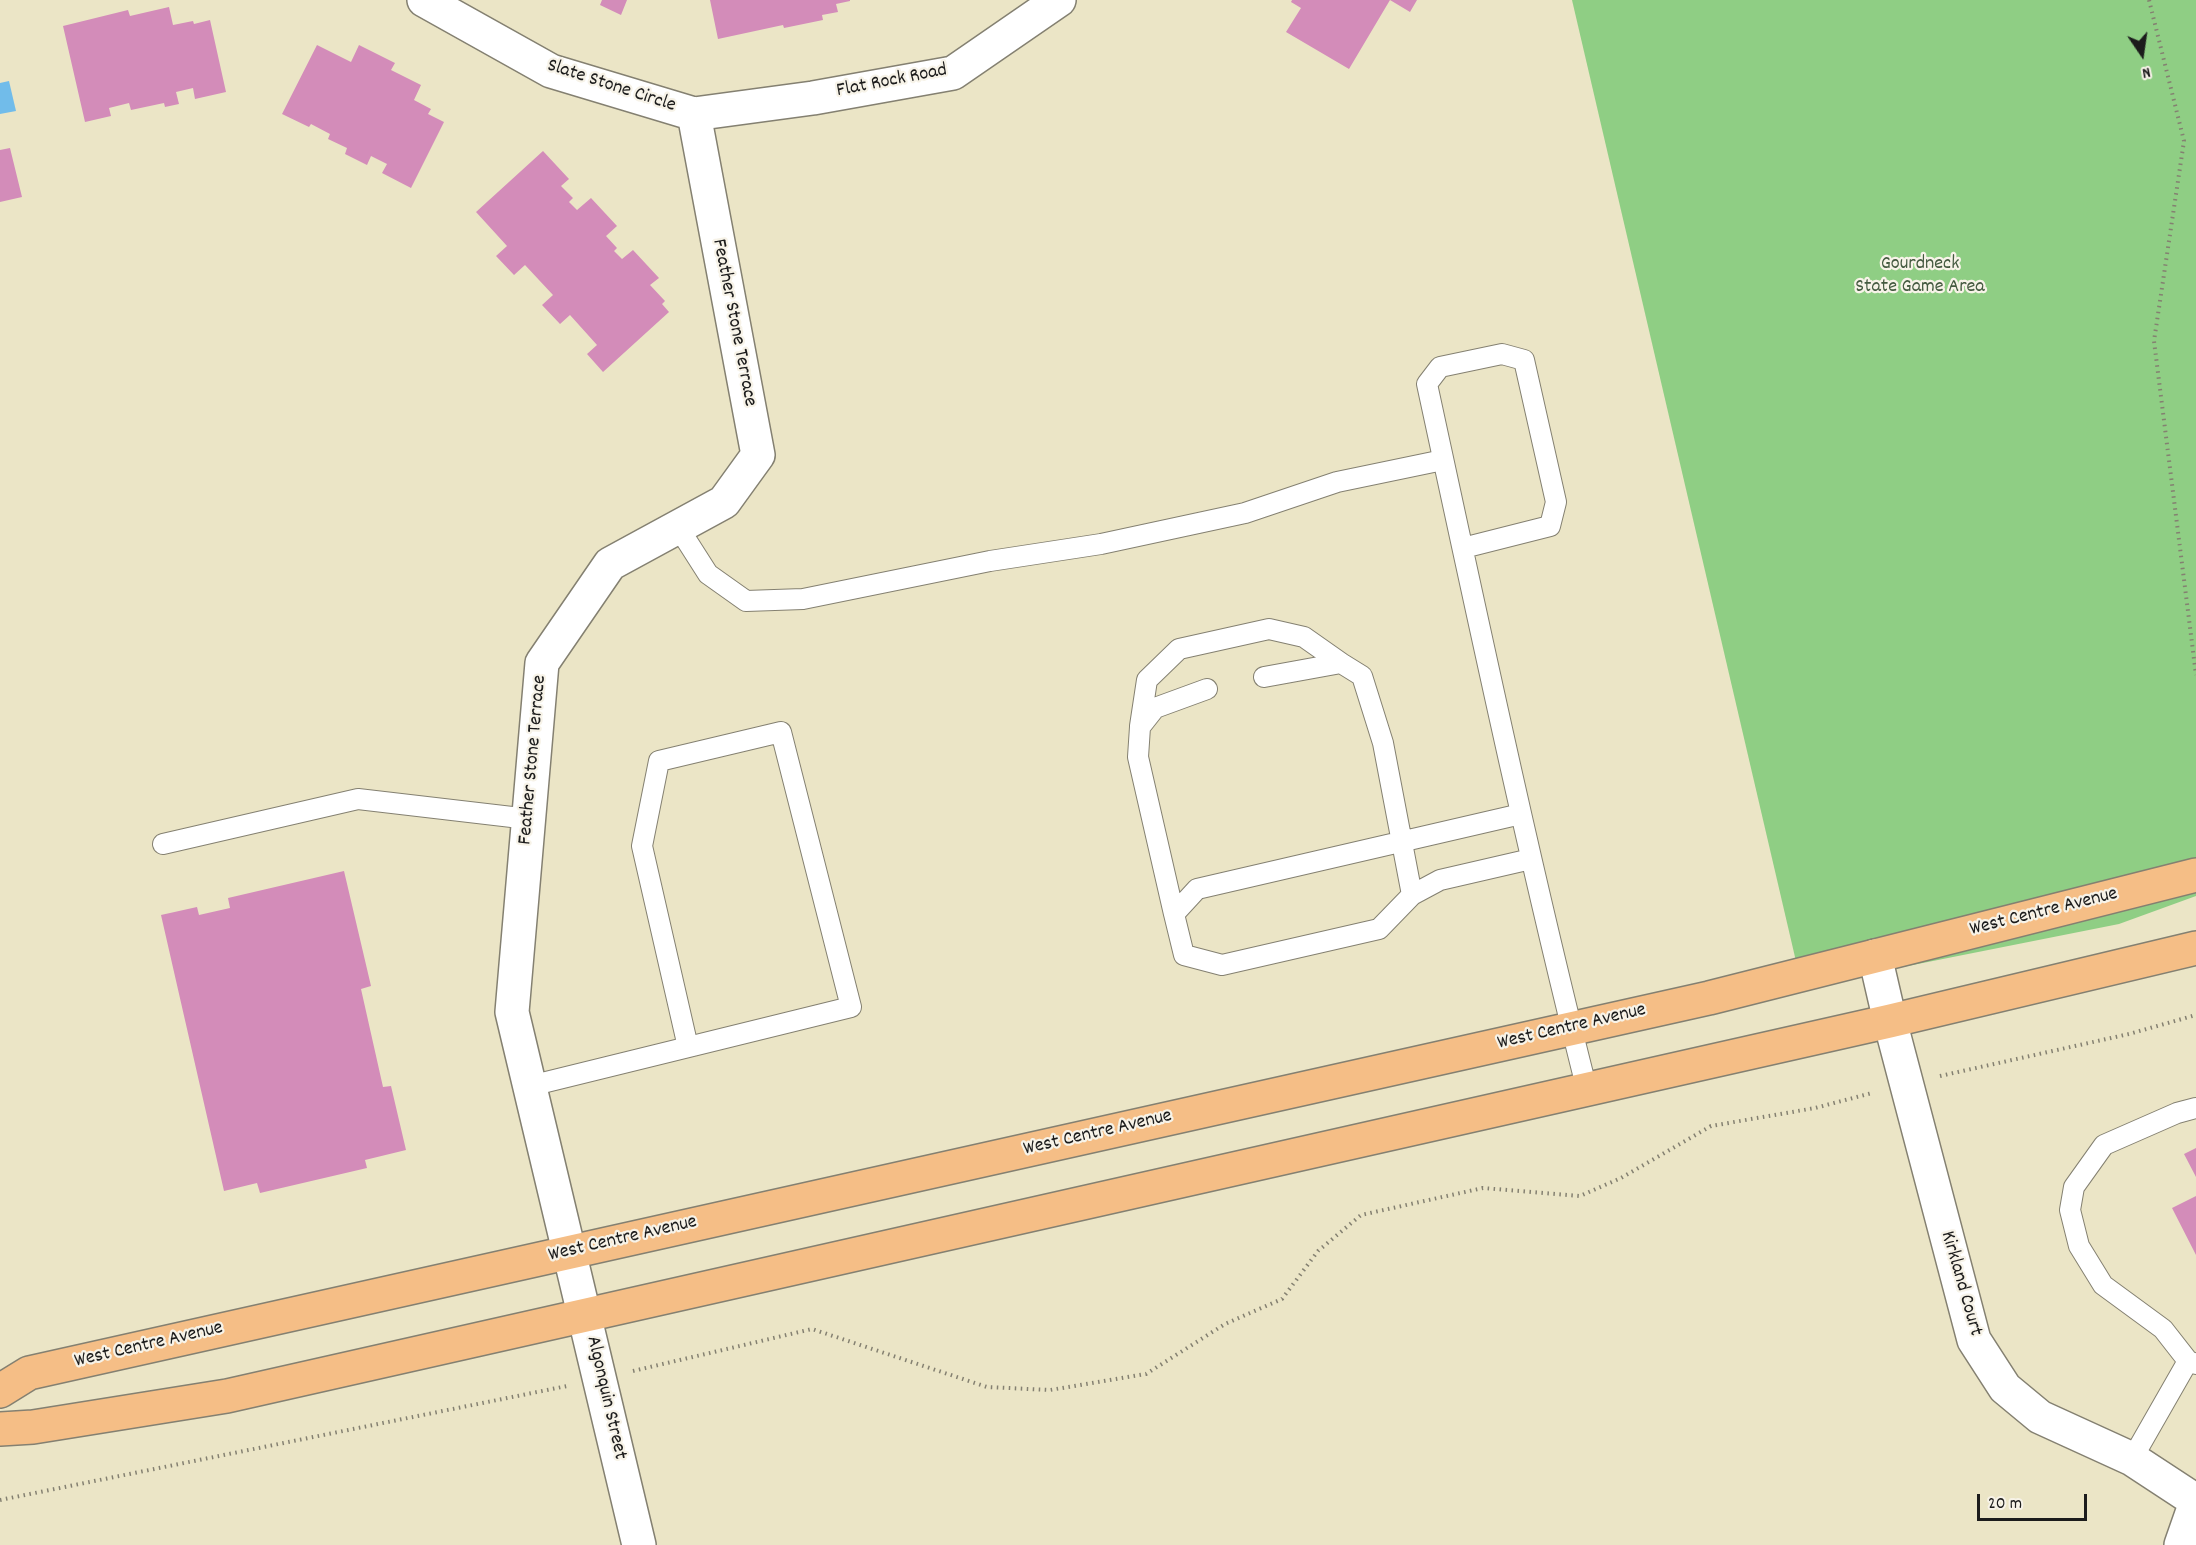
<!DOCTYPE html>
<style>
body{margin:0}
#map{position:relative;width:2196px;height:1545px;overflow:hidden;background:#ebe5c6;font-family:Dekko,sans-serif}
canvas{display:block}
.north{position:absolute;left:2112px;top:24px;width:60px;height:60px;-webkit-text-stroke:4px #f7f3e8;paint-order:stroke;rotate:167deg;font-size:16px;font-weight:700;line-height:24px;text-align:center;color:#1c1c1c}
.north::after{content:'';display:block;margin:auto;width:21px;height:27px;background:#1c1c1c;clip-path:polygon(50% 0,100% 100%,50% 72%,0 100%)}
.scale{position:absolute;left:1977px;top:1494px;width:110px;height:27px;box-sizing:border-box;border:3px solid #1c1c1c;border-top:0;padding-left:8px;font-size:18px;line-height:21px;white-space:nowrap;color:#1c1c1c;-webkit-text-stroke:4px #f7f3e8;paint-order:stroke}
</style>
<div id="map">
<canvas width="2196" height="1545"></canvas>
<div class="north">N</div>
<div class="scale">20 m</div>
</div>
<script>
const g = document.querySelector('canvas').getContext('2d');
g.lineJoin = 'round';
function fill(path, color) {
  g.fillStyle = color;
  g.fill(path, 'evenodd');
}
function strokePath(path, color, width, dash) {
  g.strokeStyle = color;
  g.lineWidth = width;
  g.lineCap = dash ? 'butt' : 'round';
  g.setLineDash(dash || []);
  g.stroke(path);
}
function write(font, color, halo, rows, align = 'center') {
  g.font = font + ' Dekko,sans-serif';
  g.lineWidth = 4.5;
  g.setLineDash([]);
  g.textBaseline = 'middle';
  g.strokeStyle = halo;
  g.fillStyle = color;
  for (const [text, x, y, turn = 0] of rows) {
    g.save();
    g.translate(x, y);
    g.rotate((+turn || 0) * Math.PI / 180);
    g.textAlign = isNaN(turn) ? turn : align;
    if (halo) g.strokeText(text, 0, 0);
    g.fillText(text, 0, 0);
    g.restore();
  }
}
const green = new Path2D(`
 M1572,0H2196V896L2119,924L1802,987Z`);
const water = new Path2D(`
 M9,81L16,111L0,114V83Z`);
const building = new Path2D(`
 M602,0H627L621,15L600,5Z
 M710,0H850V1L836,4L838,12L822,15L823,20L784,28L783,25L718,39Z
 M1292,0H1417L1410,12L1390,0L1349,69L1286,32L1301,8L1291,2Z
 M169,7L173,25L193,21L194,24L210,20L226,92L195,99L193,88L176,92L179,104L165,107L164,103L131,110L129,103L109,108L111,116L85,122L63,26L128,10L130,16Z
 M317,45L351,62L359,45L395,63L391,70L421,85L414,100L431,109L428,114L444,122L411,188L382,173L387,164L371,156L367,165L345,154L347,148L328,139L330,134L311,124L309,127L282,114Z
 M10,148L22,197L0,202V150Z
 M543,151L569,179L561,186L573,198L569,202L577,210L591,198L617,226L606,236L617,248L614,251L622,259L633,250L659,278L650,285L665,301L662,304L669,312L603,372L587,354L597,345L570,315L560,324L542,305L553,295L525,265L514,275L496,256L507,246L476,212Z
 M344,871L371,986L361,989L383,1087L391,1086L406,1150L365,1160L367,1168L260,1193L257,1183L224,1191L161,915L197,907L199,915L230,908L228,898Z
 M2196,1148V1177L2184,1154Z
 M2196,1196V1255L2172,1208Z`);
const path = new Path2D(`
 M2149,0L2184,141L2154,341L2196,675
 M1940,1076L2129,1034L2196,1015
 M633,1371L812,1329L987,1387L1050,1390L1146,1374L1225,1324L1282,1299L1318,1251L1361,1215L1483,1188L1580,1196L1621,1178L1711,1126L1815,1108L1872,1093
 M0,1500L567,1386`);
const service = new Path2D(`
 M678,527L708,574L746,601L803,599L990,561L1101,544L1245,513L1337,482L1443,460
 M1463,548L1550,526L1556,502L1524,360L1502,354L1440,367L1427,384C1478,620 1528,856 1587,1090
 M1264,677L1341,663L1362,676L1383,743L1412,895L1379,929L1222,965L1184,955L1174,914L1197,889L1521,814
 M1140,726L1147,680L1179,649L1269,629L1304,637L1341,663
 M163,844L358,799L529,819
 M1412,895L1440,880L1531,859
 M1174,914L1138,757L1140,727L1155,708L1207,689
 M530,1086L851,1007L781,732L659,761L642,846L688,1047
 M2196,1108L2177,1113L2104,1145L2074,1187L2070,1210L2079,1246L2103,1285L2163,1329L2188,1361L2196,1364
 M2132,1459L2188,1361`);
const minor = new Path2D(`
 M424,0L551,71L694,114L813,98L953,73L1059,0
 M1875,956L1890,1021L1974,1340L2005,1388L2040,1417L2132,1459L2196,1501
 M639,1545L512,1012L542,663L610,564L724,502L758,455L694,114
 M2181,1545L2196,1502`);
const primary = new Path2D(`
 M0,1391L29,1373L1709,998L2196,875
 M0,1429L33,1427L227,1396L1890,1021L2196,948`);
const streetNames = [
 ["Flat Rock Road",892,82,-11],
 ["Slate Stone Circle",611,87,18],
 ["Feather Stone Terrace",733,323,79],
 ["Feather Stone Terrace",534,760,-85],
 ["West Centre Avenue",2044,913,-14],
 ["West Centre Avenue",1572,1028,-13],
 ["West Centre Avenue",1098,1134,-13],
 ["West Centre Avenue",623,1240,-13],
 ["Kirkland Court",1960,1284,74],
 ["West Centre Avenue",149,1346,-13],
 ["Algonquin Street",605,1398,77]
];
const parkNames = [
 ["Gourdneck",1920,265],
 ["State Game Area",1920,288]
];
fill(green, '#8fce84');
fill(water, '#71bcea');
fill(building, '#d38cb9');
strokePath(service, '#848071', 22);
strokePath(minor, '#848071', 36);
strokePath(primary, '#848071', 36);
strokePath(path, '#848071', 4, [1.5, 4.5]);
strokePath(service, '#fff', 20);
strokePath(minor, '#fff', 33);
strokePath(primary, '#f5be86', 33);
write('20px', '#1c1c1c', '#f7f3e8', streetNames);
write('20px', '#445a40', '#f7f3e8', parkNames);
</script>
